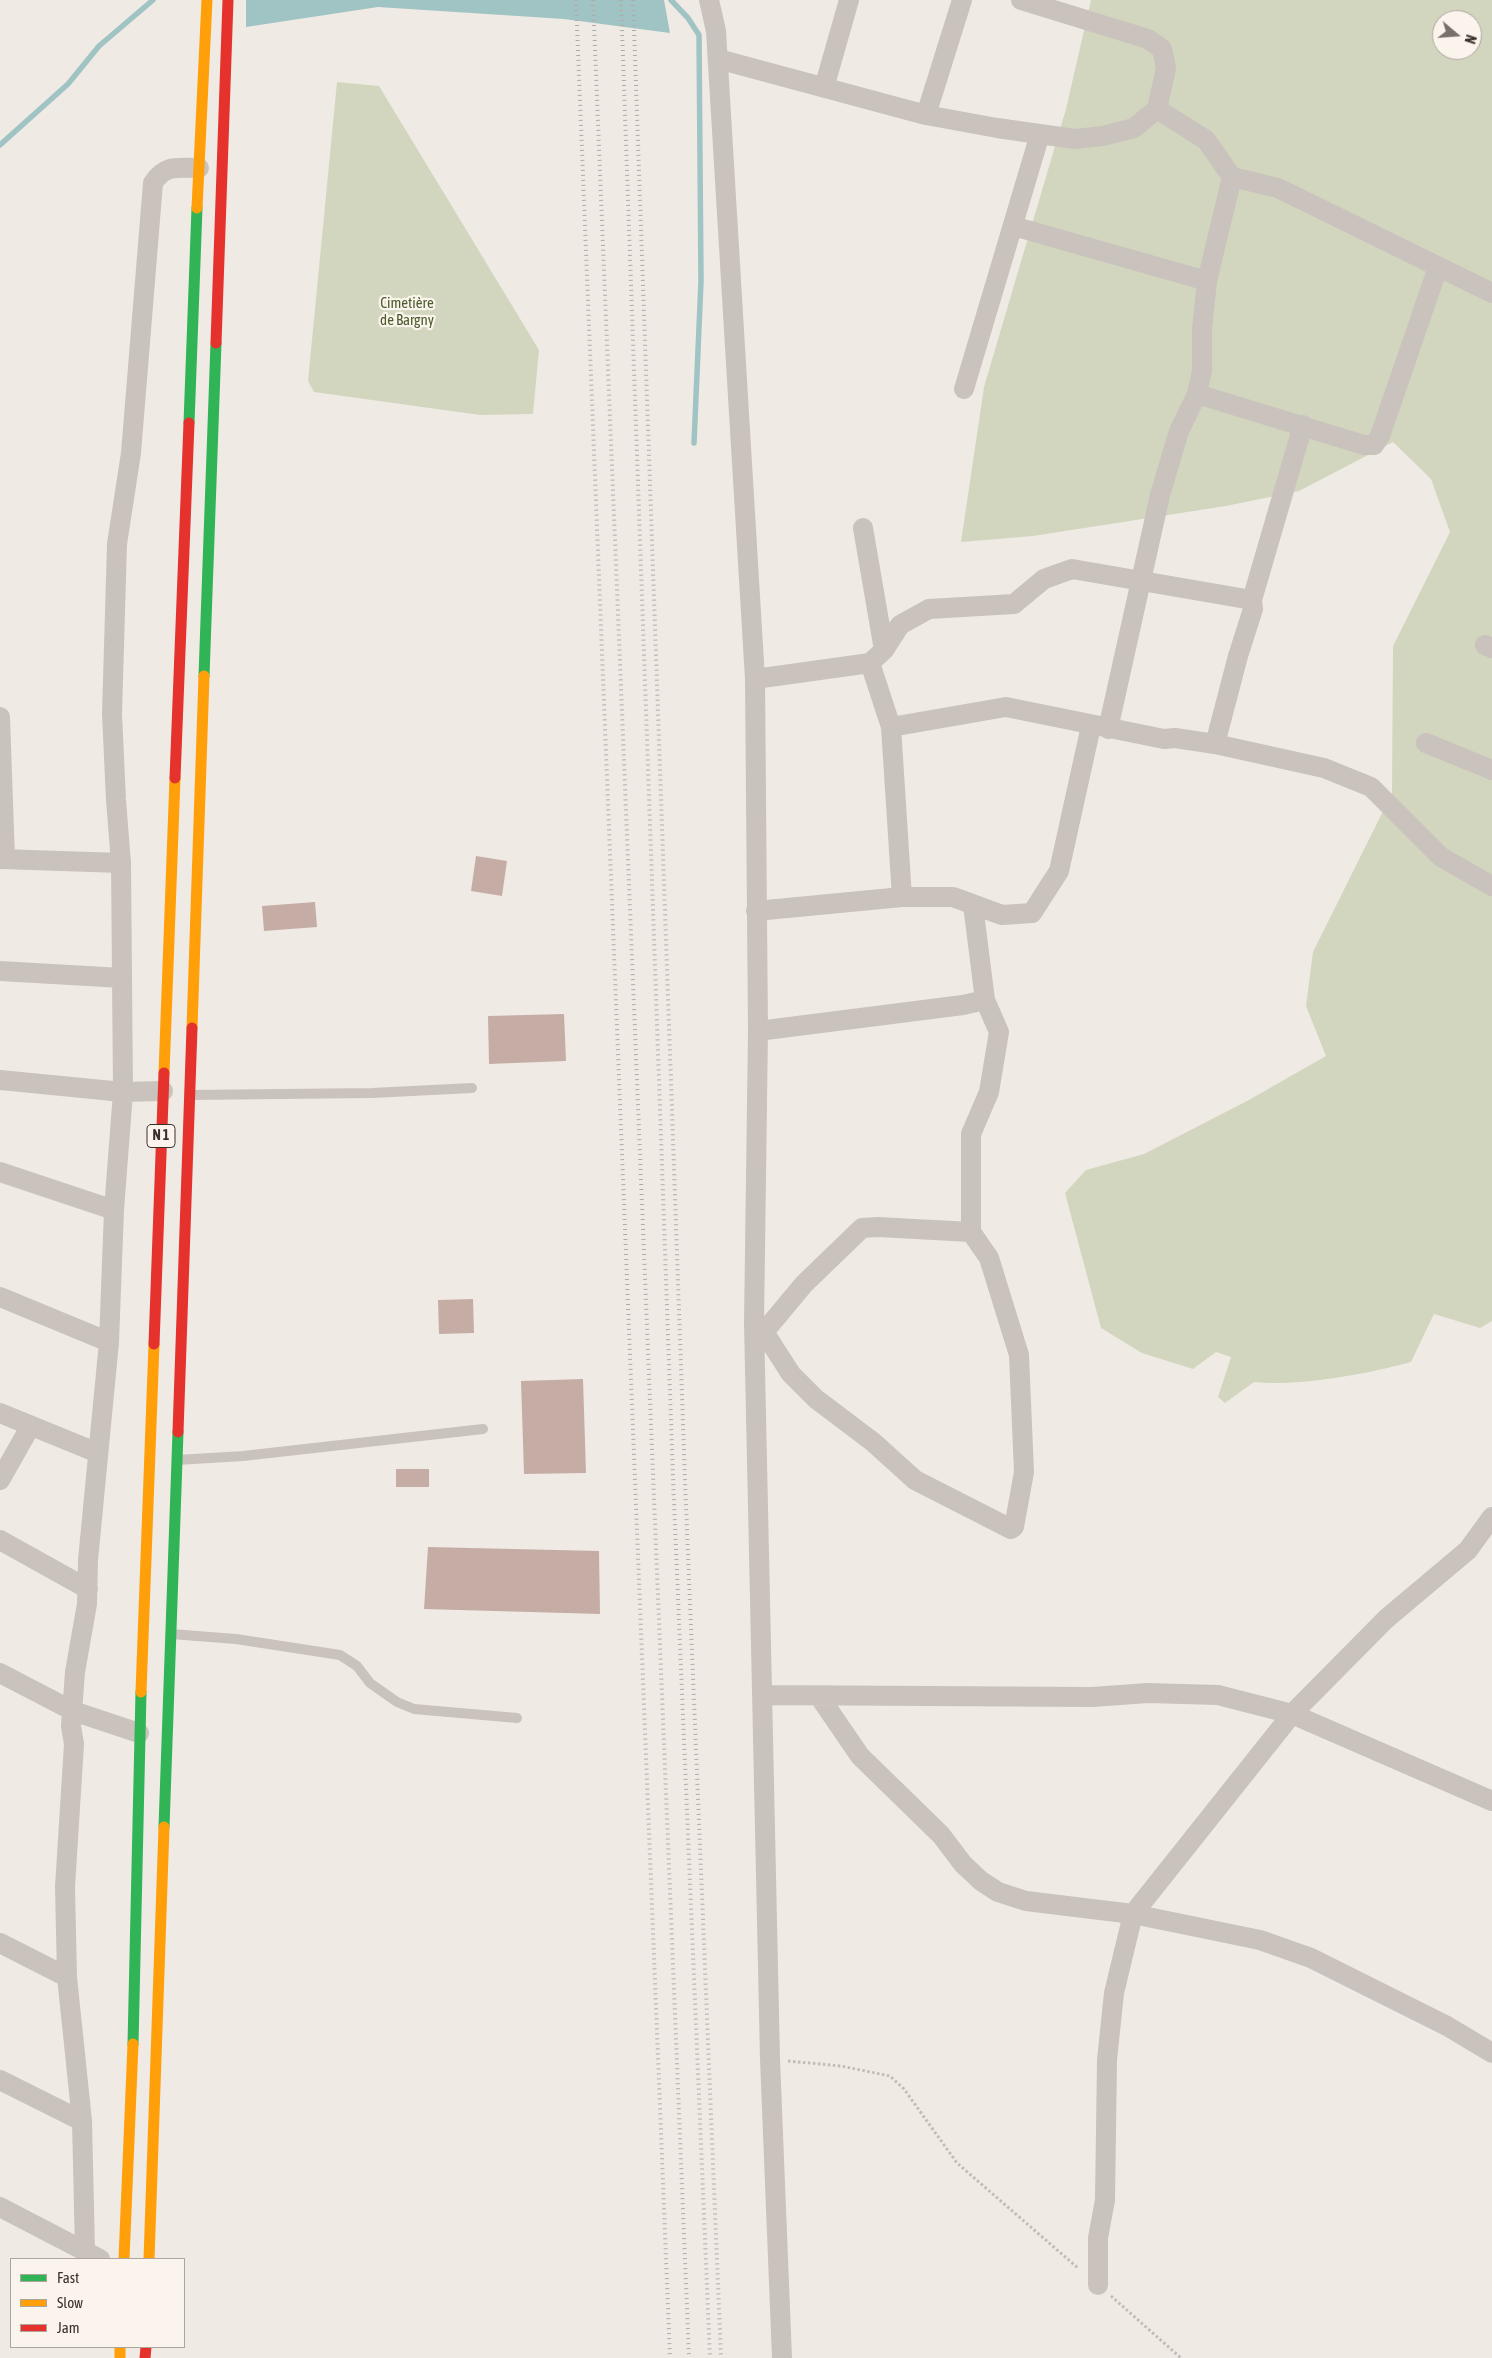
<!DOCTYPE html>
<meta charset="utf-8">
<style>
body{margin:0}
#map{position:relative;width:1492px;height:2358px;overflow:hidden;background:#f0eae5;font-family:"Asap Condensed",sans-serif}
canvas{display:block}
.legend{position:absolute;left:10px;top:2258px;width:175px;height:90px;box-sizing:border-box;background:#fbf4ed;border:1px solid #aea59f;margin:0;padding:6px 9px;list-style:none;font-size:15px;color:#3b2f2a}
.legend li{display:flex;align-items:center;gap:10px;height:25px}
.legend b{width:25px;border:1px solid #aea59f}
.north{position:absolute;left:1432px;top:10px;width:50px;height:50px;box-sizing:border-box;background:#fbf4ed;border:1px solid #aea59f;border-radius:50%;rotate:108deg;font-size:14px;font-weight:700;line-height:20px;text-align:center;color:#3b2f2a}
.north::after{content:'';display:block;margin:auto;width:18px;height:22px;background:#7a706b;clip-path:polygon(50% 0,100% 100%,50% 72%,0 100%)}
</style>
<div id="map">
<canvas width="1492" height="2358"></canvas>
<ul class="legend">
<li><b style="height:6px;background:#30b455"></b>Fast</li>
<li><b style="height:6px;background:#ff9f0a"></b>Slow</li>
<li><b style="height:6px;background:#e5322d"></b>Jam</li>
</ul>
<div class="north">N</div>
</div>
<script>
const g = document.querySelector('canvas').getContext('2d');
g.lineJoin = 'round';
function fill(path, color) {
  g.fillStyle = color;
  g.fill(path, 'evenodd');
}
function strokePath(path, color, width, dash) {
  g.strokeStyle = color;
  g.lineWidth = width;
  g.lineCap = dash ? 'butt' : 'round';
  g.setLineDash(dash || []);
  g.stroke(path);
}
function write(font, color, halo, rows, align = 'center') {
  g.font = font + ' "Asap Condensed",sans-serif';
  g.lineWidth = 4.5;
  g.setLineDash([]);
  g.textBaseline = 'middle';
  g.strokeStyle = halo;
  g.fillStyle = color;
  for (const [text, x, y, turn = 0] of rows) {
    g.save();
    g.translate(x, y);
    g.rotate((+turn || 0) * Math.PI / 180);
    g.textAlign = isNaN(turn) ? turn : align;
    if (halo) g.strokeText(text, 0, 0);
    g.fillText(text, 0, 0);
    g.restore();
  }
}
const green = new Path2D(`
 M1091,0H1492V1321L1480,1328L1434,1314L1411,1362C1367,1374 1298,1387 1254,1382L1225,1403L1218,1397L1231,1357L1216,1352L1193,1369L1142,1353L1101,1328L1065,1193L1086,1170L1144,1154L1247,1101L1326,1056L1306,1006L1313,952L1392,793L1393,646L1450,532L1431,479L1393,442L1299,491L1226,506L1033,536L961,542L984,387L1066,109ZM1442,20H1472V50H1442Z
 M337,82L379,86L539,350L533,414L480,415L314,392L308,381Z`);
const water = new Path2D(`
 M246,0H664L670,33L564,19L378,7L246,27Z`);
const stream = new Path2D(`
 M671,0L688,18L699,35L701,281L694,443
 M0,145L68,84L99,46L153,0`);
const building = new Path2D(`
 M476,856L507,861L502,896L471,891Z
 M315,902L317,927L264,931L262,906Z
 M564,1014L566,1061L489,1064L488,1016Z
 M473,1299L474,1333L439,1334L438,1300Z
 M583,1379L586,1473L524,1474L521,1381Z
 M396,1469H429V1487H396Z
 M428,1547L599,1551L600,1614L424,1609Z`);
const path = new Path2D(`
 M788,2061L841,2066L890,2076L904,2089L957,2163L1078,2268
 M1111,2296L1181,2358`);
const lane = new Path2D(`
 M190,1095L372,1093L472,1088
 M177,1460L243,1456L483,1429
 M171,1634L236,1639L340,1655L357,1666L370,1683L397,1702L414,1709L517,1718`);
const street = new Path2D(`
 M709,0L716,31L755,679L758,1031L754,1323L770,2059L782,2358
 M718,59L926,115L997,128L1075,139L1103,136L1134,128L1157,109L1166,68L1162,49L1148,39L1021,0
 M824,88L849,0
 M926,115L962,0
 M1232,177L1278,188L1492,293
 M1013,226L1207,281
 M964,389L1040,134
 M1197,394L1364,445H1374L1380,436L1438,267
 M863,528L884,650
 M1252,600L1303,425
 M1485,645L1492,648
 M755,679L870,663L884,650L900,625L929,609L1014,604L1044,579L1072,569L1252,600L1253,609L1238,656L1215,744L1324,768L1371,787L1441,857L1492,886
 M0,717L5,859
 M891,727L1006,707L1164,739L1175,738L1215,744
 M1108,729L1160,495L1179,431L1197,394L1202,371V329L1207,281L1232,177L1206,140L1157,109
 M1426,743L1492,770
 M0,859L121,863
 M902,897H953L1002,915L1032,913L1059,871L1091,726
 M756,911L902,897L891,727L870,663
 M0,971L122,978
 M758,1031L963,1005L985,1000
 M0,1080L123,1092L163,1091
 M0,1172L114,1210
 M0,1297L109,1342
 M754,1323L764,1332L791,1374L816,1399L873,1442L915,1480L1011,1529L1014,1527L1024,1472L1019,1355L989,1258L971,1232V1134L989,1092L999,1032L985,1000L973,905
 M764,1332L804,1284L862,1228L878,1227L971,1232
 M0,1413L98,1453
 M0,1480L30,1427
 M0,1540L88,1589
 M0,1673L73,1711L139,1733
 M763,1695L1092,1697L1148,1693L1218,1695L1292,1714L1492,1801
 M819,1696L860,1756L941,1835L963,1864L981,1881L998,1892L1026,1901L1133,1914L1260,1940L1311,1958L1447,2026L1492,2053
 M0,1943L67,1977
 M0,2080L82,2121
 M0,2207L100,2259
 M85,2251L82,2121L67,1977L65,1887L74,1744L71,1726L75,1672L87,1604L88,1560L109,1342L114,1210L123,1092L121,863L116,800L112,714L117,544L131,453L153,183C165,164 178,168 199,168
 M1098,2285V2238L1105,2200L1107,2060L1114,1993L1133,1914L1292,1714L1386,1619L1468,1550L1492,1517`);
const fast = new Path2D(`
 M189,423L197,208
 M204,676L216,343
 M164,1827L178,1432
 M133,2044L141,1692`);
const slow = new Path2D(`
 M197,208L207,0
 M192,1028L204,676
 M164,1073L175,778
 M141,1692L154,1344
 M124,2259L133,2044
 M149,2259L164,1827
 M120,2347V2358`);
const jam = new Path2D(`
 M216,343L228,0
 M175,778L189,423
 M154,1344L164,1073
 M178,1432L192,1028
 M145,2358L146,2347`);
const rail = new Path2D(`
 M576,0L670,2358
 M593,0L689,2358
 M621,0L673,1478L710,2358
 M633,0L685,1481L721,2358`);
const shields = [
 [161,1136,28]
];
const shieldNames = [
 ["N 1",161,1136]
];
const parkNames = [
 ["Cimetière",407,303],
 ["de Bargny",407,320]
];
fill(green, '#d2d6be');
fill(water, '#a0c4c3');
strokePath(stream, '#a0c4c3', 5.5);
fill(building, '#c5ada6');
strokePath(path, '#c2bbb6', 3, [2.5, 2.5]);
strokePath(lane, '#cac2bd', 10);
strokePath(street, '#cac2bd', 20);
strokePath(fast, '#30b455', 11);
strokePath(slow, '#ff9f0a', 11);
strokePath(jam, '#e5322d', 11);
strokePath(rail, '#b1aba7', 4, [1, 4]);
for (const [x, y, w] of shields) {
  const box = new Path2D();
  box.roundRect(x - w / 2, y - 11.5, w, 23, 4);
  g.fillStyle = '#fbf4ed';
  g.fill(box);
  strokePath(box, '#3b2f2a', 1);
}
write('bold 14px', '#3b2f2a', null, shieldNames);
write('15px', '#4c5b2c', '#fbf4ed', parkNames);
</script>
